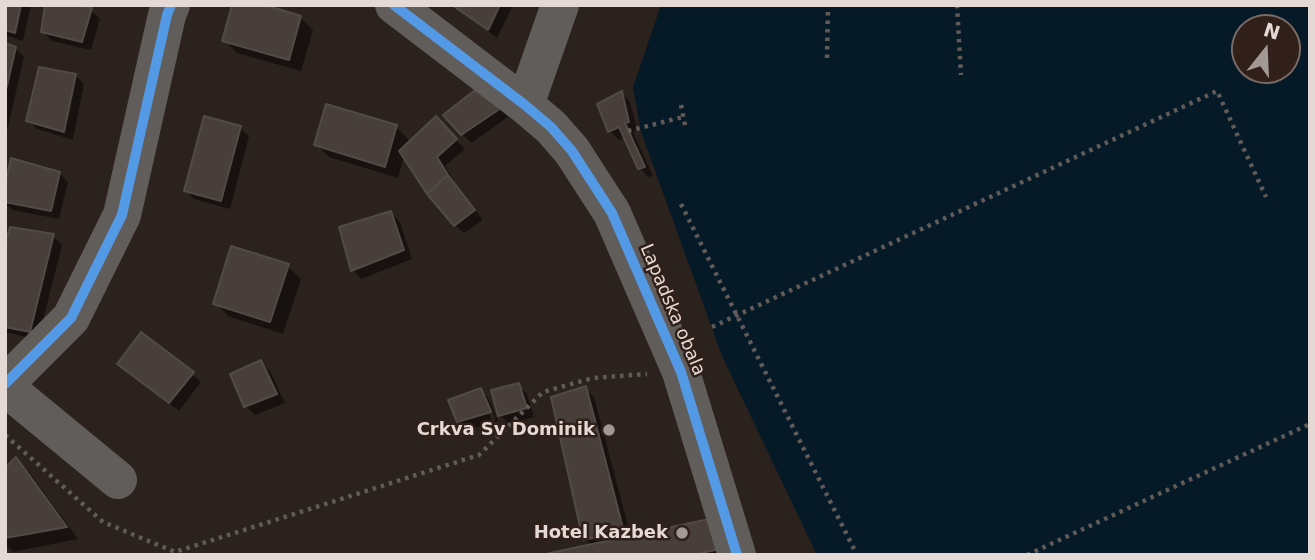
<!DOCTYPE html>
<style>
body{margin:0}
#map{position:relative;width:1315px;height:560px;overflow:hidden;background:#2b221e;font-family:"DejaVu Sans",sans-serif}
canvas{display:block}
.frame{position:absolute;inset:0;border:7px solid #e4d9d4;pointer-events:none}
.north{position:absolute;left:1231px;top:14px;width:70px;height:70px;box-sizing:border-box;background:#302019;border:2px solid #786a64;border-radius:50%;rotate:18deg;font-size:19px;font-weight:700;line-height:28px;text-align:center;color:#e4d9d4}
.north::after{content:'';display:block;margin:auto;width:24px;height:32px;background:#a39994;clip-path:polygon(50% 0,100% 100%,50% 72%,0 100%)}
</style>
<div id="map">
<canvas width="1315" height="560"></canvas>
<div class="frame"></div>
<div class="north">N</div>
</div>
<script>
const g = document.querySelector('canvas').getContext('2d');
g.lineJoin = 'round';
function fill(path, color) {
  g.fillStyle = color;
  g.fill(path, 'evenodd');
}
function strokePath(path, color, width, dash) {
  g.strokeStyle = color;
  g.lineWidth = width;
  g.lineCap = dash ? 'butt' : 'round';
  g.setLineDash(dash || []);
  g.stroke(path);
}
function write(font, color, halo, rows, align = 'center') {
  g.font = font + ' "DejaVu Sans",sans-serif';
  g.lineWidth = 5;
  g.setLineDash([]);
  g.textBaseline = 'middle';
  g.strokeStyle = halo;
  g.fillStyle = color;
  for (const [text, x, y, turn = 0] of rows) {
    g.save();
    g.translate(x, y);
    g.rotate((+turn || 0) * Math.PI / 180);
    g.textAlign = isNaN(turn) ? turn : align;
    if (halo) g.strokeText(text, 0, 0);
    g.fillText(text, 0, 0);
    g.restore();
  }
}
const water = new Path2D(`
 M661,5H1310V555H817L722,356L641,132L633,87ZM1245,28H1287V70H1245Z`);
const shadow = new Path2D(`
 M5,5H31L23,41L5,35Z
 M453,5H513L497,38Z
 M91,10L100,19L91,50L52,41L43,32Z
 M300,17L313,30L301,71L237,53L224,40Z
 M5,45L15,48L24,57L5,140Z
 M75,75L84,84L73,140L37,129L28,120Z
 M622,93L630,102L637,130L633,132L653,176L648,177L640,168L625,137L619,140L610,131L599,105Z
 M500,109L508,117L471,143L445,115Z
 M396,127L409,140L407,146L445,128L465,149L445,166L457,186L483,220L464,233L455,225L404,156L398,178L329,157L316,144Z
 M240,128L249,136L230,209L194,199L185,190Z
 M59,173L68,182L59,219L12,210L5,203V192Z
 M391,213L400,222L412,259L361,279L353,270Z
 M53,236L62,245L38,340L5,332V252Z
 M288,266L301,279L283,334L228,316L215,303Z
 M261,362L270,371L285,403L255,415L246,406Z
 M128,372L192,374L201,382L179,411Z
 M518,385L527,394L534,417L509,424L500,415Z
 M585,388L594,397L631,537L729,536L736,555H549L592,546L585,539Z
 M481,390L489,399L498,421L468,430L459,421ZM483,398H487L496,420L492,421Z
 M16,460L29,472L78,539L13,552L5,544V471Z`);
const building = new Path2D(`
 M5,5H21L15,33L5,30Z
 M45,5H81L92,8L82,42L41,32Z
 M232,5H265L301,16L289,60L222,41Z
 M452,5H500L488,30Z
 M5,43L16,47L5,94Z
 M39,67L76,74L64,132L26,121Z
 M475,90L501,108L461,135L443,115Z
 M622,91L629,122L625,123L645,167L638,169L619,127L608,132L597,104Z
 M326,104L397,125L385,167L314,145Z
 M204,116L241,126L221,201L184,191Z
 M436,116L457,139L437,157L448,175L427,194L399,151Z
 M11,158L60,172L51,211L5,202V184Z
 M448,175L475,210L454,226L427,194Z
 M391,211L404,250L351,271L339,227Z
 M10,227L54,234L30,332L5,327V245Z
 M231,246L289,264L270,322L213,304Z
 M141,332L194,372L169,403L117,364Z
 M261,360L277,394L244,407L230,374Z
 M519,383L527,408L498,416L491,390Z
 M586,386L624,532L583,540L551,397Z
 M481,388L491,412L457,422L448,400Z
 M16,457L67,527L5,538V468Z
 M714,518L725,548L692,555H541Z`);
const path = new Path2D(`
 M957,5L961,75
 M827,58L828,5
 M681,105L686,130
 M628,131L683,117
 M681,204L857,555
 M712,327L1217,91L1266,197
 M5,435L103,522L175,552L479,455L543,392L593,378L647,374
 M1027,555L1310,424`);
const minor = new Path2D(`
 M394,5L525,105L551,127L572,151L612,213L681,372L737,555
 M525,105L560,5
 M5,384L71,318L122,215L167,15L171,5
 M5,387L118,480`);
const cycleway = new Path2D(`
 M394,5L525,105L551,127L572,151L612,213L681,372L737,555
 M5,384L71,318L122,215L167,15L171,5`);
const markers = [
 [609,430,7,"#a39994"],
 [682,533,7,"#a39994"]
];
const streetNames = [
 ["Lapadska obala",672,310,67]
];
const poiNames = [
 ["Crkva Sv Dominik",595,430],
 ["Hotel Kazbek",668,533]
];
fill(water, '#061926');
fill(shadow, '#0007');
fill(building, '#483f3b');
strokePath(building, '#524a46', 2);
strokePath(path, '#605a58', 4.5, [3.5, 5]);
strokePath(minor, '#615d5a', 38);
strokePath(cycleway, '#5399e6', 10);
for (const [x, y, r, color] of markers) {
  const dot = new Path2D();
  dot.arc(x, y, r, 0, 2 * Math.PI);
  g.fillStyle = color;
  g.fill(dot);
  strokePath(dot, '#302019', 2.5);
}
write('18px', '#e4d9d4', '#302019', streetNames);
write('bold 18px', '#e4d9d4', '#302019', poiNames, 'right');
</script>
